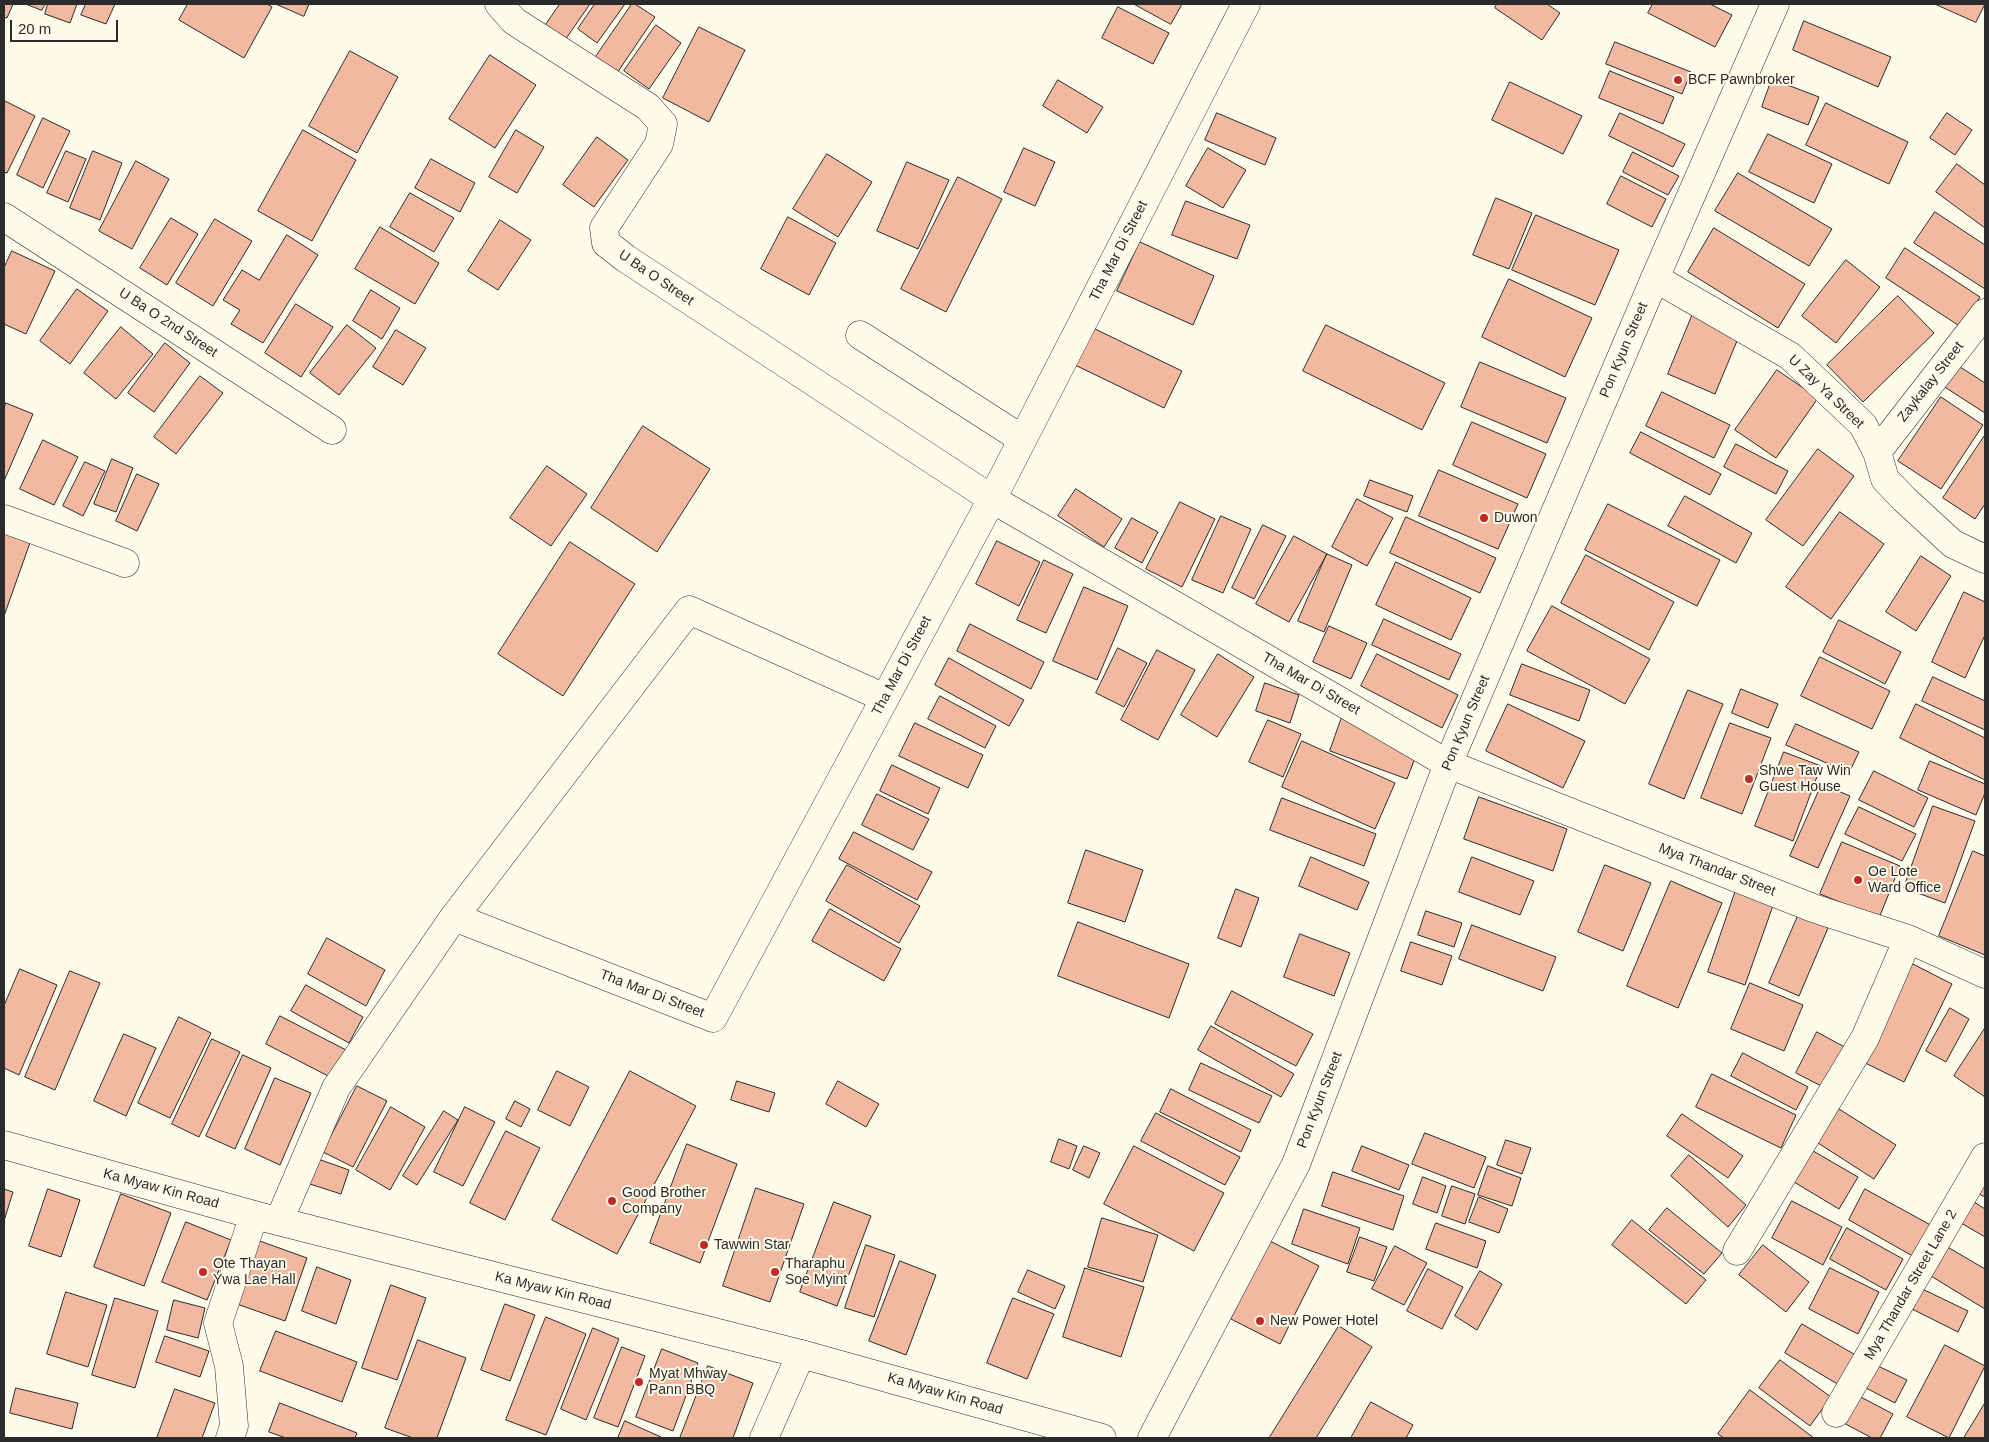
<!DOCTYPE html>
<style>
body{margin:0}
#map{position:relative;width:1989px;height:1442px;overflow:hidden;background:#fdfbea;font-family:Helvetica,sans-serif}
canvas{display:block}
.frame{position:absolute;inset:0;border:5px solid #2b2b2b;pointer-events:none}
.scale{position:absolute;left:10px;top:20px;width:108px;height:22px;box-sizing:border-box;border:2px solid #2b2b2b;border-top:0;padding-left:6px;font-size:15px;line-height:18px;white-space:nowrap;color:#2b2b2b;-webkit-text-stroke:4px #fdfbea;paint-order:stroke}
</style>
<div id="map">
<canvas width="1989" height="1442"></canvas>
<div class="frame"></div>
<div class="scale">20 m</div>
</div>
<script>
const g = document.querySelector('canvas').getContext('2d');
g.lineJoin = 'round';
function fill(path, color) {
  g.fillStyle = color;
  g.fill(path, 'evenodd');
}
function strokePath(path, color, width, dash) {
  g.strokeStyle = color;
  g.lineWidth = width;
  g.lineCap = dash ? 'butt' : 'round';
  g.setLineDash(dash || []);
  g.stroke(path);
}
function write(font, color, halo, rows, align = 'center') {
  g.font = font + ' Helvetica,sans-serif';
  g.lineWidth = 4;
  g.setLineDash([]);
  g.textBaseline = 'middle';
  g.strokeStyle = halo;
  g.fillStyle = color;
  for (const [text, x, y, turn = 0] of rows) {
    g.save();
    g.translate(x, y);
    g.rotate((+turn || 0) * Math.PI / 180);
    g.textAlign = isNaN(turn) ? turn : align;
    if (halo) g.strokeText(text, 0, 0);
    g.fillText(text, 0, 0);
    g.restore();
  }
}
const building = new Path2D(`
 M4,4H13L7,18L4,17Z
 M26,4H45L42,10Z
 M48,4H77L70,23L45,14Z
 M86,4H115L106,24L81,15Z
 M188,4H267L272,7L244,58L179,20Z
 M276,4H309L304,16Z
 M560,4H590L563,43L543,29Z
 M595,4H625L597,43L578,29Z
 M632,4H635L655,17L617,73L595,58Z
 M1134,4H1182L1171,24Z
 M1497,4H1547L1560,13L1542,40L1495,8Z
 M1653,4H1710L1732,15L1715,47L1648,13Z
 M1935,4H1985L1976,22Z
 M1118,7L1169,33L1153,64L1102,38Z
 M1804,21L1891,57L1878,87L1793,50Z
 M656,25L681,43L649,89L624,71Z
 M699,27L745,50L709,122L663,98Z
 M1615,42L1691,72L1682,94L1606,64Z
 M350,51L398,77L357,153L309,126Z
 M490,55L536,85L495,148L449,119Z
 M1610,71L1674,97L1663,124L1599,98Z
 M1772,79L1819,97L1808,125L1762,107Z
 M1058,80L1103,107L1087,133L1043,106Z
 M1510,82L1582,116L1563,154L1492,120Z
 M5,101L35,116L7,173L4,172Z
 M1826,103L1908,142L1889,184L1806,145Z
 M1217,113L1276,138L1265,165L1205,140Z
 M1620,113L1685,144L1673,167L1609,136Z
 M1947,113L1972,130L1955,155L1930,138Z
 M43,118L70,131L43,188L17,175Z
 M303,130L356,160L312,241L258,211Z
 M516,130L544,147L517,193L489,177Z
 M1768,134L1832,164L1814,203L1749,172Z
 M597,137L628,160L594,207L563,185Z
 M1024,148L1055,162L1035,206L1004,192Z
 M1208,148L1246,170L1223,208L1186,186Z
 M66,151L86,159L68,202L47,193Z
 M93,151L122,163L100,220L70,208Z
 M1633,152L1679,176L1668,195L1623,172Z
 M827,154L872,182L838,237L793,209Z
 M431,159L475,183L460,212L415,188Z
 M136,161L169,179L132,249L99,231Z
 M907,162L949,180L918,249L877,231Z
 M1957,164L1985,185V228L1936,192Z
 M1738,173L1832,229L1809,266L1715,211Z
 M1621,176L1666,199L1652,227L1607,204Z
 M958,177L1002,199L946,312L901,289Z
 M410,193L454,218L434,252L390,227Z
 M1496,198L1532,213L1509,269L1473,255Z
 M1186,201L1250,225L1237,259L1172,235Z
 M1935,212L1985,245V289L1914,243Z
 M1536,215L1619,250L1595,305L1512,270Z
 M788,217L836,243L809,295L761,269Z
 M171,218L198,234L167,285L140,268Z
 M215,219L252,241L213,306L176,283Z
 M500,220L531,240L498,290L468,271Z
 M380,227L439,263L415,304L355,269Z
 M1714,228L1805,284L1778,328L1688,272Z
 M287,235L318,255L263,343L231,324L240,310L223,300L242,270L259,280Z
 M1140,242L1214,276L1193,325L1117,291Z
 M1905,248L1980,297L1961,327L1886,278Z
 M12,251L55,271L26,334L4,324V268Z
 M1846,260L1880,287L1836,343L1802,316Z
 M1509,279L1592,318L1565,377L1482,337Z
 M77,289L108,311L70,364L40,341Z
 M371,290L400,308L382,339L353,321Z
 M1898,296L1934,333L1863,402L1827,365Z
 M296,304L333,327L301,377L265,353Z
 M1697,304L1744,324L1715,394L1668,374Z
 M347,325L376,348L339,395L310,373Z
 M1326,325L1445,383L1422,430L1303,371Z
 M121,327L153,354L116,399L84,373Z
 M1093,328L1182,371L1164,408L1075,365Z
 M396,330L426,348L403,385L373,367Z
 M165,343L190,363L154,412L128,393Z
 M1480,362L1566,398L1547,443L1461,407Z
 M1954,363L1985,383V413L1940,384Z
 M1777,370L1818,398L1776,458L1735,430Z
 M200,376L223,393L176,454L154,437Z
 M1662,392L1730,425L1714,458L1646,426Z
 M1941,397L1983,425L1941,489L1898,461Z
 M6,403L33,414L4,481V409Z
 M1472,422L1546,454L1527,498L1453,465Z
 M643,426L710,469L657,552L591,508Z
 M1641,432L1721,474L1710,495L1630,453Z
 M1985,435V504L1975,519L1943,498Z
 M43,440L78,457L54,505L20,489Z
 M1736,444L1788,471L1776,494L1724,467Z
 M1818,449L1854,476L1803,546L1766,520Z
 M112,459L133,468L116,512L94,504Z
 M85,462L105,471L83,516L63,506Z
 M547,466L587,494L551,546L510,518Z
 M1439,470L1518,504L1498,549L1419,516Z
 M137,474L159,484L137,531L116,521Z
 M1370,480L1413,496L1407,512L1364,496Z
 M1076,489L1122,519L1104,547L1058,516Z
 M1685,496L1752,533L1736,563L1668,526Z
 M1357,499L1393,518L1367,566L1332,547Z
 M1180,502L1215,519L1182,587L1146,569Z
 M1608,504L1720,560L1697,606L1585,550Z
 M1840,512L1884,544L1831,619L1786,587Z
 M1221,516L1251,529L1223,593L1192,580Z
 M1406,517L1496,558L1480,593L1390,553Z
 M1132,518L1158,532L1142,563L1115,548Z
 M1263,525L1286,536L1254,599L1232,588Z
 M4,530L31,540L4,616Z
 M1294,536L1327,554L1289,622L1256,604Z
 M997,541L1040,562L1019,606L976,584Z
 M570,542L635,584L563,696L498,654Z
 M1327,554L1352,565L1324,632L1298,621Z
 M1586,555L1674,602L1649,650L1561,603Z
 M1921,556L1951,576L1916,631L1886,612Z
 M1044,560L1073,574L1046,633L1017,620Z
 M1396,562L1471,598L1451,640L1376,605Z
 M1084,587L1128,606L1097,680L1053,661Z
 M1964,592L1985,602V635L1965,678L1932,662Z
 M1552,606L1650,659L1625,704L1527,651Z
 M1384,619L1461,654L1449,680L1372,645Z
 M1839,620L1901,652L1885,684L1823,652Z
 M970,624L1044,662L1031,689L957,651Z
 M1329,626L1367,643L1351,679L1313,662Z
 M1118,648L1147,663L1124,707L1096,693Z
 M1157,650L1195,670L1158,740L1121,720Z
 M1218,654L1254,677L1217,737L1181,715Z
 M1377,654L1458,695L1442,728L1361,686Z
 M1820,657L1890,691L1872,729L1801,696Z
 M949,658L1024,700L1009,726L935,685Z
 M1522,664L1590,690L1579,721L1510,695Z
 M1933,677L1985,701V730L1922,701Z
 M1265,683L1299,695L1290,723L1256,711Z
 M1741,689L1778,704L1768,728L1732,713Z
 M1688,690L1723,704L1684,799L1649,784Z
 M940,696L996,726L985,748L928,719Z
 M1508,704L1585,741L1563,788L1486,751Z
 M1916,704L1985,738V780L1900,738Z
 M1342,717L1420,745L1407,779L1330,751Z
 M1268,720L1301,734L1283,777L1249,762Z
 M915,723L983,755L968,788L899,756Z
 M1730,723L1771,738L1742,814L1701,798Z
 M1796,724L1859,752L1849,773L1786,745Z
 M1302,741L1395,783L1375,829L1282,787Z
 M1784,752L1821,766L1793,841L1755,826Z
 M1930,761L1985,784V793L1976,815L1918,790Z
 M892,765L940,788L928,814L880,791Z
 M1874,771L1928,798L1914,827L1859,800Z
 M1822,784L1850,796L1818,868L1790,856Z
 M877,794L929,819L913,850L862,825Z
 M1479,797L1567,829L1553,871L1464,839Z
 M1282,798L1376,834L1364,866L1270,830Z
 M1933,806L1975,821L1945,903L1904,888Z
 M1859,807L1916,834L1902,861L1845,834Z
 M854,832L932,872L917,900L839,859Z
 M1842,842L1900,866L1879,918L1820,894Z
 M1086,850L1143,870L1125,922L1068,903Z
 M1973,851L1985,856V955L1939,936Z
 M1311,857L1369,882L1357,910L1299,886Z
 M1472,857L1534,881L1520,915L1459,892Z
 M847,865L920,906L899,943L826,901Z
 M1605,865L1651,883L1623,951L1578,932Z
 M1671,881L1722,903L1678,1008L1627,986Z
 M1738,884L1776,897L1745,985L1708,972Z
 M1236,889L1259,898L1241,947L1218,938Z
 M830,909L901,949L884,981L812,941Z
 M1801,909L1831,921L1799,996L1769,983Z
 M1426,911L1462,923L1454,947L1418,935Z
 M1078,922L1189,964L1169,1018L1058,976Z
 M1472,925L1556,957L1543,991L1459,959Z
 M1300,934L1350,953L1334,996L1284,977Z
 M327,938L385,970L366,1006L308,974Z
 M1411,942L1452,956L1442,985L1401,971Z
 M1905,960L1952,984L1904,1082L1857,1059Z
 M20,969L57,985L19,1075L4,1068V1006Z
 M70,971L100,983L55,1090L25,1077Z
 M1750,983L1803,1005L1784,1051L1731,1029Z
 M306,985L363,1017L349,1043L291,1011Z
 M1232,991L1313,1034L1296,1066L1215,1024Z
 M1950,1008L1969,1019L1946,1062L1926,1051Z
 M280,1016L348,1051L334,1079L266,1044Z
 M179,1017L211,1033L170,1118L138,1103Z
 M1211,1026L1294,1074L1281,1097L1198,1050Z
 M1985,1028V1097L1954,1076Z
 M1817,1032L1850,1050L1829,1090L1796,1073Z
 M124,1034L156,1048L126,1116L94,1101Z
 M212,1039L240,1052L199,1137L172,1124Z
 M1743,1053L1808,1087L1796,1110L1731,1076Z
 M243,1055L271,1068L235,1149L206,1136Z
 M1201,1063L1272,1096L1259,1123L1189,1090Z
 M557,1071L589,1087L570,1126L538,1110Z
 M630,1071L696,1106L617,1254L552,1220Z
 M1712,1074L1796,1115L1781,1148L1696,1107Z
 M275,1078L311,1093L280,1165L245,1149Z
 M737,1081L775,1093L769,1112L731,1100Z
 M838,1081L879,1104L866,1127L826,1104Z
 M357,1086L387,1101L353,1167L323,1152Z
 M1171,1089L1251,1130L1241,1152L1160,1112Z
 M515,1101L530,1109L521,1127L506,1119Z
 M391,1107L425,1127L390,1190L356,1170Z
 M465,1107L495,1122L463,1186L434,1172Z
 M1839,1109L1896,1145L1874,1179L1818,1143Z
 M444,1111L458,1120L417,1185L403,1176Z
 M1156,1113L1240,1157L1225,1185L1141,1141Z
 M1682,1114L1743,1156L1728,1178L1667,1136Z
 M506,1131L540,1148L505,1220L470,1203Z
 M1425,1133L1486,1157L1474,1188L1412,1164Z
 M1059,1139L1077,1146L1069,1169L1051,1162Z
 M1506,1140L1531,1148L1522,1174L1497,1165Z
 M687,1144L737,1164L700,1263L650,1243Z
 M1084,1146L1100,1153L1089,1178L1073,1170Z
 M1134,1146L1224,1193L1194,1251L1104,1204Z
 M1362,1146L1409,1165L1399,1190L1352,1171Z
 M1808,1148L1858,1177L1839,1209L1789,1179Z
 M1689,1155L1746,1205L1728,1227L1671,1176Z
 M318,1159L349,1170L341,1194L310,1184Z
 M1488,1166L1521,1178L1512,1206L1478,1195Z
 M1333,1172L1404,1196L1393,1230L1322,1206Z
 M1985,1175V1197L1975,1192Z
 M1423,1177L1446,1186L1437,1213L1413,1204Z
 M1452,1186L1475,1194L1465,1224L1442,1216Z
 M756,1188L804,1204L770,1302L723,1286Z
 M4,1189L13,1192L4,1221Z
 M48,1189L80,1200L61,1257L29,1246Z
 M1865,1189L1936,1228L1918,1259L1849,1220Z
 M121,1194L171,1213L144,1286L94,1267Z
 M1479,1197L1508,1209L1499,1233L1469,1222Z
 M1792,1201L1842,1227L1823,1265L1772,1238Z
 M834,1202L871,1216L837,1306L800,1292Z
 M1974,1202L1985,1209V1237L1961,1223Z
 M1667,1208L1722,1253L1704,1274L1649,1230Z
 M1304,1209L1360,1228L1348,1264L1292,1244Z
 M1102,1218L1158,1235L1143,1282L1088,1267Z
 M1632,1220L1706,1280L1686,1304L1612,1245Z
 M186,1222L231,1240L207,1300L162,1282Z
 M1436,1223L1486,1241L1477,1268L1426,1249Z
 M1847,1228L1903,1259L1886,1290L1830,1259Z
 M1360,1237L1387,1247L1374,1281L1347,1272Z
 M257,1240L307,1258L285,1321L234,1303Z
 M1270,1241L1319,1266L1280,1344L1231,1319Z
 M1939,1242L1985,1269V1309L1921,1270Z
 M866,1245L895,1255L874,1317L845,1308Z
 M1763,1245L1809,1282L1786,1312L1739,1275Z
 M1395,1246L1427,1263L1404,1305L1372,1289Z
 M900,1261L936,1275L906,1355L869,1341Z
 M317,1267L351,1280L336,1324L302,1311Z
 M1085,1268L1144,1287L1121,1357L1063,1337Z
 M1830,1268L1879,1292L1858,1334L1809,1309Z
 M1428,1269L1463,1287L1442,1329L1407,1311Z
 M1028,1270L1065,1286L1055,1309L1018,1292Z
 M1480,1271L1502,1284L1477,1330L1455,1316Z
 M391,1285L426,1298L397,1380L362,1368Z
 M1916,1286L1968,1311L1958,1332L1906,1306Z
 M66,1292L107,1305L88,1367L47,1354Z
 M115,1298L158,1311L135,1388L92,1375Z
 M1013,1298L1054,1314L1027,1379L987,1363Z
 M174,1300L205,1308L198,1338L167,1330Z
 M505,1304L535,1315L510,1381L481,1370Z
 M546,1317L586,1334L546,1435L506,1420Z
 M1802,1324L1859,1357L1841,1386L1785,1353Z
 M1339,1326L1372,1347L1316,1438H1271L1270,1437Z
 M593,1328L619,1339L586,1420L561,1409Z
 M276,1331L357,1362L342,1402L260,1371Z
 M165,1336L209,1351L200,1377L156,1362Z
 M418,1340L466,1358L437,1438H413L385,1428Z
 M1945,1345L1985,1366L1949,1438L1907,1417Z
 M622,1347L645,1356L618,1427L594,1418Z
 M662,1349L698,1363L673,1431L636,1417Z
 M1780,1360L1831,1397L1810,1426L1759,1388Z
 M708,1366L753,1383L733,1438H680Z
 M1878,1366L1907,1380L1895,1403L1866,1388Z
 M16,1388L78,1403L72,1429L10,1413Z
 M175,1389L215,1403L202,1438H157Z
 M1750,1390L1814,1438H1724L1718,1434Z
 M1855,1394L1893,1414L1880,1438H1872L1840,1421Z
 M1371,1402L1413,1425L1406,1438H1351Z
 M280,1403L357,1433L355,1438H286L269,1432Z
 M1985,1403V1438H1964Z
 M625,1421L661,1437L660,1438H618Z`);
const minor = new Path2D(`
 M499,4L514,21L648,107L663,124L659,144L604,228L606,243L625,258L992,499L1448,764L1813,908L1908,939L1985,974
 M4,217L332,430
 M1655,278L1790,356L1863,425L1877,452L1885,479L1904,499L1953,544L1985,559
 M860,335L1022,439
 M1877,452L1985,313
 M4,519L125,563
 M454,917L689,610L885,698
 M279,1221L336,1088L454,917L713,1018L992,499L1246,4
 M1737,1251L1865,1038L1908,939
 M1836,1413L1985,1157
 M230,1438L234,1426L229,1366L218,1323L254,1215
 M764,1438L801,1354
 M1152,1438L1296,1164L1448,764L1655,278L1775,4`);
const major = new Path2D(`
 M4,1145L254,1215L801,1354L1102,1438`);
const markers = [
 [1678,80,5,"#c62828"],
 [1484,518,5,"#c62828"],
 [1749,779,5,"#c62828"],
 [1858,880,5,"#c62828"],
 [612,1201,5,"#c62828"],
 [704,1245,5,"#c62828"],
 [203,1272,5,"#c62828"],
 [775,1272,5,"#c62828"],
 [1260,1321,5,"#c62828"],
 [639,1382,5,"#c62828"]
];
const poiNames = [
 ["BCF Pawnbroker",1688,80],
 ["Duwon",1494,518],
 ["Shwe Taw Win",1759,771],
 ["Guest House",1759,787],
 ["Oe Lote",1868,872],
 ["Ward Office",1868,888],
 ["Good Brother",622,1193],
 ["Company",622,1209],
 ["Tawwin Star",714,1245],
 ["Ote Thayan",213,1264],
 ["Ywa Lae Hall",213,1280],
 ["Tharaphu",785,1264],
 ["Soe Myint",785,1280],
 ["New Power Hotel",1270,1321],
 ["Myat Mhway",649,1374],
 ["Pann BBQ",649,1390]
];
const streetNames = [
 ["Tha Mar Di Street",1119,251,-63],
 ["U Ba O Street",656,278,34],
 ["U Ba O 2nd Street",168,323,33],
 ["Pon Kyun Street",1624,350,-67],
 ["Zaykalay Street",1931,382,-52],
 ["U Zay Ya Street",1826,392,44],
 ["Tha Mar Di Street",902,666,-62],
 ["Tha Mar Di Street",1311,684,30],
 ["Pon Kyun Street",1466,723,-67],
 ["Mya Thandar Street",1717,870,21],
 ["Tha Mar Di Street",652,994,21],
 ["Pon Kyun Street",1320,1100,-69],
 ["Ka Myaw Kin Road",161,1189,15],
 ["Mya Thandar Street Lane 2",1911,1285,-60],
 ["Ka Myaw Kin Road",553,1291,14],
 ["Ka Myaw Kin Road",945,1394,16]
];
fill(building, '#f2b8a0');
strokePath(building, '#2b2b2b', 1);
strokePath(minor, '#2b2b2b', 29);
strokePath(major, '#2b2b2b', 29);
strokePath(minor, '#fdfbea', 28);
strokePath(major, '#fdfbea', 28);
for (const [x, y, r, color] of markers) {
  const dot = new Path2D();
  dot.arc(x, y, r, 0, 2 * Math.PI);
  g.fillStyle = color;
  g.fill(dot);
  strokePath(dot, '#fdfbea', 2);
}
write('14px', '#2b2b2b', '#fdfbea', poiNames, 'left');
write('14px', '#2b2b2b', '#fdfbea', streetNames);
</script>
